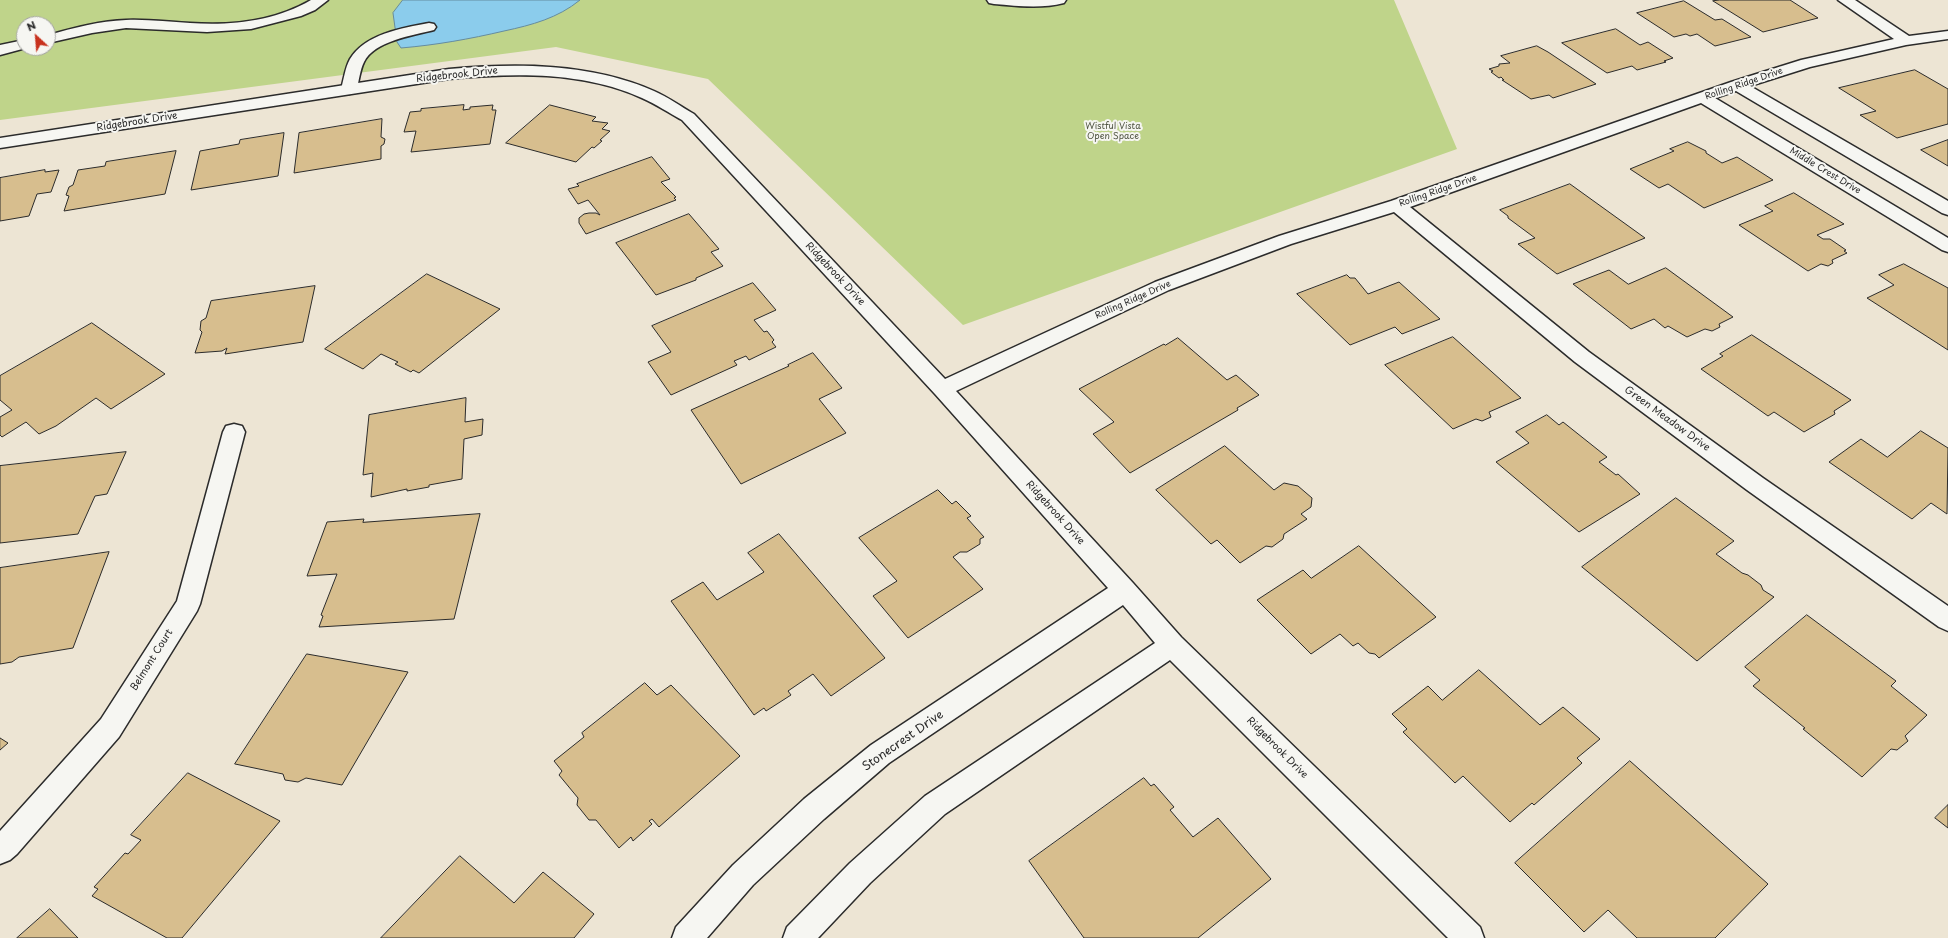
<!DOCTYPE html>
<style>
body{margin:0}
#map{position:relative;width:1948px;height:938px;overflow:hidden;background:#ede5d4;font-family:"Playpen Sans",sans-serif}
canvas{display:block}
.north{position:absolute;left:16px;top:16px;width:40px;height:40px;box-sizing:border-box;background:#f6f6f2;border:1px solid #a5a5a2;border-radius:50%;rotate:334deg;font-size:11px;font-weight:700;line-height:16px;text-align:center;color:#2b2b2b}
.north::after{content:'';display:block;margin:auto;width:14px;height:18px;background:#c8321e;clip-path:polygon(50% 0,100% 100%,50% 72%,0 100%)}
</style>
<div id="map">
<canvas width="1948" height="938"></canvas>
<div class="north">N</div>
</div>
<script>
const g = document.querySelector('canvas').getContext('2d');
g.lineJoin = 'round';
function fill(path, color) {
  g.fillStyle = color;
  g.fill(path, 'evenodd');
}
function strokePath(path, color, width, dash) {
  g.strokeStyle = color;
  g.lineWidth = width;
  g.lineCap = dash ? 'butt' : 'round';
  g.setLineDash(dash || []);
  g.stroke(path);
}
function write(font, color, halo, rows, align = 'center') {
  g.font = font + ' "Playpen Sans",sans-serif';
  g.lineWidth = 4;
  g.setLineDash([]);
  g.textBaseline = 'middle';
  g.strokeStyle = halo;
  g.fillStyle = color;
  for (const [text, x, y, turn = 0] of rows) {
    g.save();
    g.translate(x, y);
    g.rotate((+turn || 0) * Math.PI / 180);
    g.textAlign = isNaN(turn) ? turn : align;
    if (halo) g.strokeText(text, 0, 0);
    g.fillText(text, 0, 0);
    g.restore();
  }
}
const green = new Path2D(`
 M0,0H1394L1457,149L963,325L708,79L556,47L0,120ZM24,24H48V48H24Z`);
const water = new Path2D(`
 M403,0H580C558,18 532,25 504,31C470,39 436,45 401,48L397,42L393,13Z`);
const building = new Path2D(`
 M1720,0H1790L1818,18L1763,32L1713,1Z
 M1684,1L1715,20L1722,19L1751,37L1715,46L1697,34L1690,36L1686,34L1674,37L1637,13Z
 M1616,29L1640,45L1648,42L1673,58L1664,61L1666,62L1637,70L1632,66L1607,73L1562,43Z
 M1537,46L1548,52L1596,84L1553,98L1549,95L1531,99L1502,80H1504L1501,77L1499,78L1491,72L1493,71L1489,69L1499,66V64L1510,63L1501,56Z
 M1915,70L1948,89V124L1897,138L1860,115L1876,111L1839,88Z
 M464,105L463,110L470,109V107L493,105L492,110H496L490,144L411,152L416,131L404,132L410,112L421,111V109Z
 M550,105L596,117L592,121L608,123L602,129L610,131L600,140L602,141L594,148L592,147L576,162L506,143Z
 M382,119L381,137L385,139L384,144L381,146V159L294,173L299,133Z
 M284,133L278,176L191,190L200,151L239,144L240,140Z
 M1948,140V166L1921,150Z
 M1688,142L1706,151V153L1722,163L1737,157L1773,180L1704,208L1668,184L1659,188L1630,169L1674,151L1670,149Z
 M176,151L165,194L64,211L69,196L66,195L69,187L73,185L78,170L105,166L106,162Z
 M652,157L670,179L661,182L676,197L674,198L676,200L586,234L579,223V218L584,214L589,213H596L600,215L588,200L578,204L568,189L579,186L577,184Z
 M45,170V172L59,170L51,192L37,194L29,216L0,221V178Z
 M1570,184L1645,238L1557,274L1518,244L1535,238L1508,218V216L1500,210Z
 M1794,193L1844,224L1817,235L1823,239H1830L1846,250L1844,251L1847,253L1832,260L1833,263L1828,266L1821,264L1808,271L1739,225L1773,211L1765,206Z
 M689,214L719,249L711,252L723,266L696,278V280L656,295L616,243Z
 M1904,264L1948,288V350L1867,298L1894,285L1879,275Z
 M1666,268L1733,317L1719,324L1720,327L1712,331L1705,329L1687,337L1668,326L1665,328L1654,319L1631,329L1573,284L1609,270L1628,284Z
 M427,274L500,309L419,373L413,370L411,372L395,364L398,362L381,354L363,369L325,349Z
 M1347,275L1350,278H1355L1368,294L1399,282L1440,319L1402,334L1395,327L1350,345L1297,294Z
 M753,283L776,310L754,320L764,332L767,331L774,340L772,342L776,347L749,360L746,356L734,361L737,365L671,395L648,362L671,352L652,326Z
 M315,286L303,342L225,354L227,348L222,351L195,353L202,332L200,330L201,321L206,318L211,301Z
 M92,323L165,374L111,409L96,398L56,426L39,434L26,422L2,437L0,435V417L12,410L0,400V376Z
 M1752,335L1851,400L1834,411L1835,414L1804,432L1774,412L1768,416L1701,369L1723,356L1720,354Z
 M1453,337L1521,398L1489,412L1491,417L1482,421L1476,419L1453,429L1385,365Z
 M1178,338L1227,380L1236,375L1259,395L1237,408L1238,410L1130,473L1093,434L1114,422L1079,389L1164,344L1165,345Z
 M813,353L842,388L819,399L846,433L741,484L691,410L789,366L788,365Z
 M466,398L465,422L483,419L482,435L464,439L462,479L429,485V487L407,491V489L371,497L373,473L363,475L369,415Z
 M1547,415L1559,425L1563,422L1607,457L1599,462L1616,475L1618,474L1640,494L1579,532L1496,462L1529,443L1516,432Z
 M1921,431L1948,448L1947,514L1931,503L1912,519L1829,462L1861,439L1887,457Z
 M1225,446L1274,490L1284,483L1298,486L1312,498L1311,507L1301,514L1307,519L1284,534L1283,539L1272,547L1266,546L1240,563L1217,540L1211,544L1156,490Z
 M126,452L107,494L95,496L78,534L0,543V466Z
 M938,490L952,504L956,501L971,516L967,518L984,537L980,539V544L967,552H960L953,557L983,589L908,638L873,596L897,581L859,538Z
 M1676,498L1734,541L1716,554L1742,573L1748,575L1761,585L1763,590L1774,597L1697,661L1582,567Z
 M480,514L454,619L319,627L323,616L321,615L337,574L307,576L327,522L364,519L363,522Z
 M779,534L885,658L831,696L813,674L788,691L791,695L766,711L764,708L754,715L671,601L703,582L717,600L764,572L748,553Z
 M1359,546L1436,617L1379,658L1375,654L1369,653L1358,643L1353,646L1340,634L1311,654L1257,600L1303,570L1311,578Z
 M109,552L73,648L19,657L12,662L0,664V568Z
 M1807,615L1896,681L1891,686L1927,715L1905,736L1908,741L1897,750L1891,749L1862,777L1803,729L1805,728L1753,686L1760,680L1745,667Z
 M307,654L408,672L342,785L306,778L298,782L285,780L283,774L235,764Z
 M1479,670L1540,725L1563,707L1600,739L1577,758L1582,763L1534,805L1532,803L1510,822L1463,776L1455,783L1403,732L1407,729L1392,714L1428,686L1442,700Z
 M645,683L657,695L671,685L740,756L659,827L652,819L649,821L652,824L633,841L631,837L619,848L596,820H589L577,805L578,798L559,775L562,771L554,761L584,737L582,733Z
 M0,738L8,743L0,750Z
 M1630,761L1768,884L1715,938H1637L1608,910L1584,932L1515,863Z
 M188,773L280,821L182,938H167L92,896L98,889L94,887L125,853L128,854L141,840L131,835Z
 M1144,778L1151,786L1154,784L1174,807L1170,810L1193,837L1218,818L1271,879L1198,938H1084L1029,861Z
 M1948,805V828L1935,818Z
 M460,856L514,903L543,872L594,914L574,938H381Z
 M50,909L78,938H17Z`);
const lane = new Path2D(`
 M311,0H328L315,10L301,16L251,29L207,32L126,28L92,33L48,43V35C74,28 99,21 126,20C147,19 169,22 190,23C231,26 275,21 311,0Z
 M987,0H1066L1064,3C1041,9 1018,6 994,4L989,3Z
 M429,23L434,24L436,27L434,30C414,35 374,41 364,62C360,70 359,80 357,89L355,92L349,94L343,92L341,89C344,79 345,68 350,59C365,34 402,28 429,23Z
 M24,40V48H26L0,55V45Z`);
const street = new Path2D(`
 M1838,0H1855L1909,36L1948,31V39L1906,45L1810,67L1750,86L1948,201V215L1942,213L1736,91L1715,98L1948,238V252L1942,250L1701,103L1410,207L1589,352L1763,478L1948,606V631L1939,627L1747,490L1575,362L1394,212L1291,244L1169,290L956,391L1133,583L1181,637L1480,927L1484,938H1448L1170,660L945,814L870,883L818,938H783L787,927L850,863L925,796L1155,643L1123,605L889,763L824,819L753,885L707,938H672L676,927L733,865L804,799L871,745L1108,588L935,394L682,120C669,113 656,104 642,98C582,71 513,73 449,79L0,148V138L449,69C517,63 590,63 654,91C668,97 680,106 694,114L945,379L1155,282L1279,236L1391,201L1731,82L1801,60L1894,39Z
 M234,424L242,426L245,432L200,604L197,611L119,737L17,854L10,860L0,864V831L101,719L177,601L223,432L226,426Z`);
const farStreetnames = [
 ["Rolling Ridge Drive",1744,84,-19],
 ["Middle Crest Drive",1825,171,31],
 ["Rolling Ridge Drive",1438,191,-19],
 ["Rolling Ridge Drive",1133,300,-24]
];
const farParknames = [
 ["Wistful Vista",1113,127],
 ["Open Space",1113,137]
];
const streetNames = [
 ["Ridgebrook Drive",457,75,-6],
 ["Ridgebrook Drive",137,122,-9],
 ["Ridgebrook Drive",835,274,47],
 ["Green Meadow Drive",1667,419,36],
 ["Ridgebrook Drive",1055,513,48],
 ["Belmont Court",152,660,-58],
 ["Ridgebrook Drive",1277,748,45]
];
const nearStreetnames = [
 ["Stonecrest Drive",903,741,-35]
];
fill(green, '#bfd48a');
fill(water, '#8bccec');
strokePath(water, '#658c9f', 1);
fill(building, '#d7be8e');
strokePath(building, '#2b2b2b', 1);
strokePath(lane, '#2b2b2b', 3);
strokePath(street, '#2b2b2b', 3);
fill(lane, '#f6f6f2');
fill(street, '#f6f6f2');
write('9px', '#2b2b2b', '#f6f6f2', farStreetnames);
write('9px', '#505543', '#f6f6f2', farParknames);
write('10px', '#2b2b2b', '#f6f6f2', streetNames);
write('12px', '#2b2b2b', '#f6f6f2', nearStreetnames);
</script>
